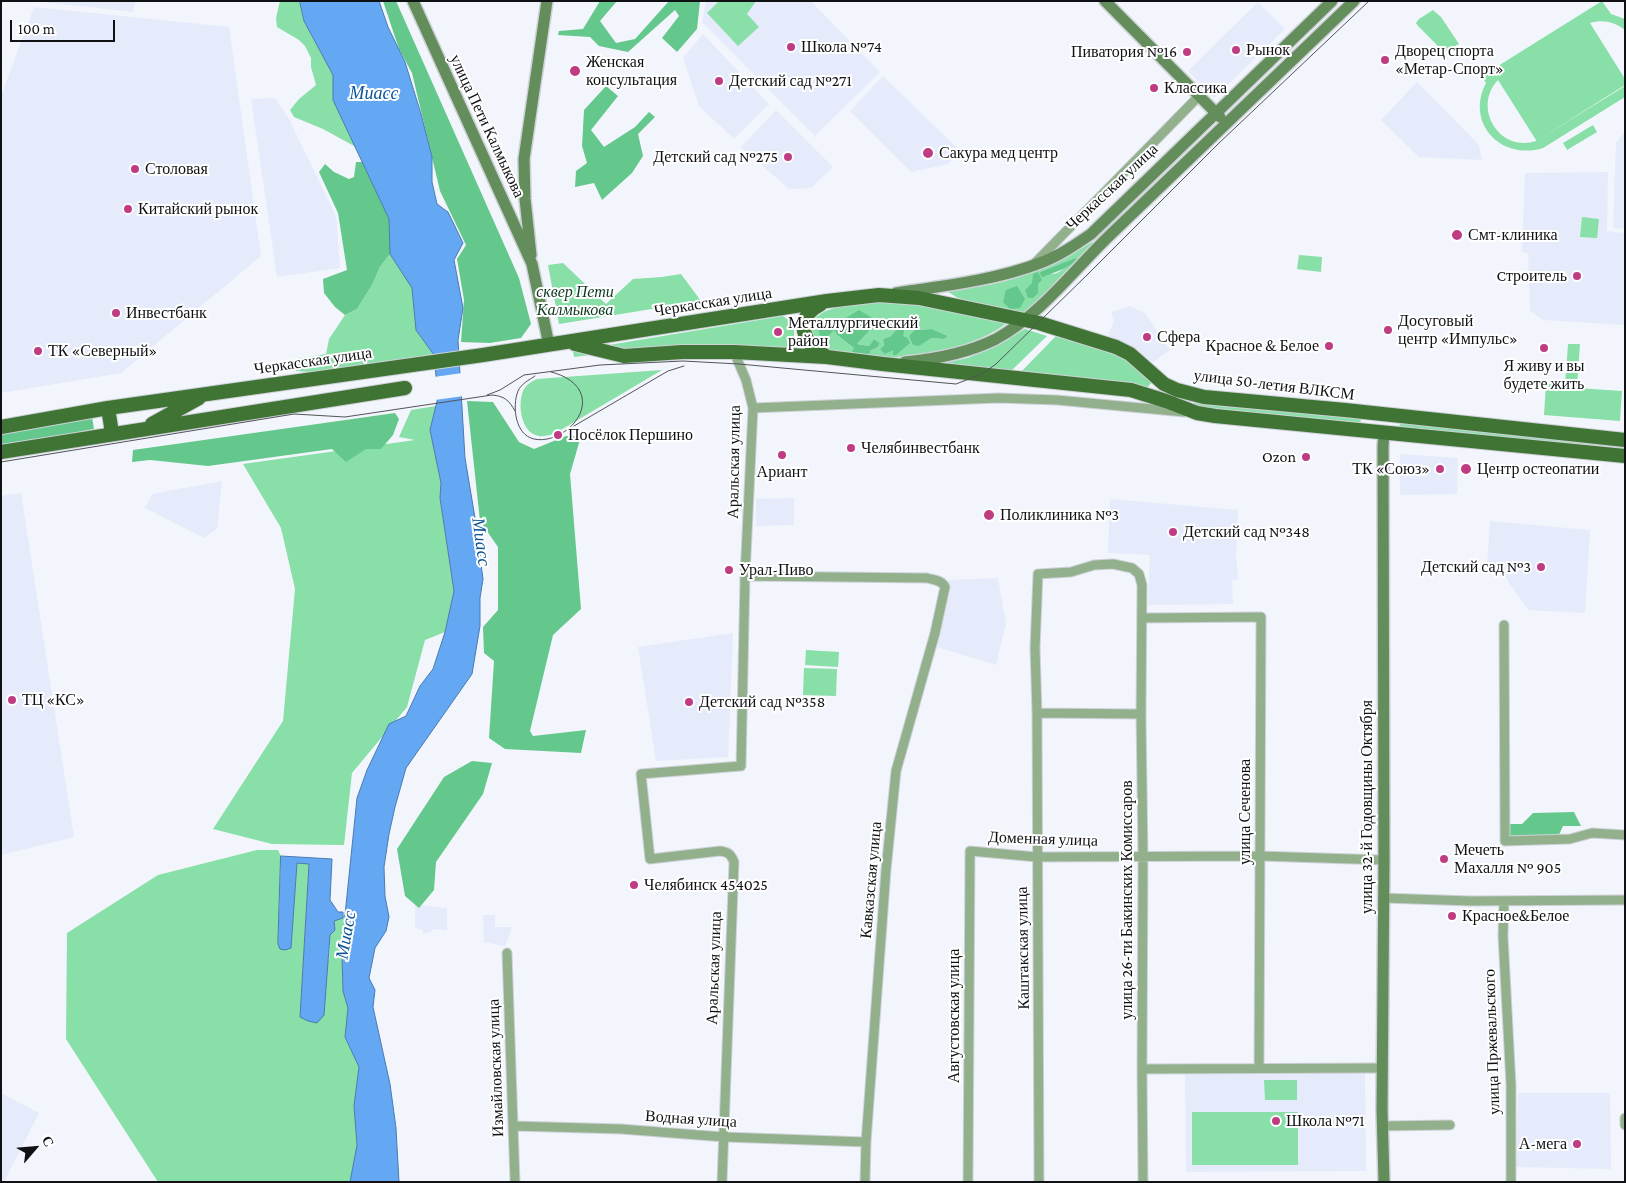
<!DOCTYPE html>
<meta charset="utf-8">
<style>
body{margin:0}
#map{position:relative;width:1626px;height:1183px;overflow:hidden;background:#f2f5fc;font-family:"Crimson Pro",serif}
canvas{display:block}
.frame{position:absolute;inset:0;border:2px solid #101114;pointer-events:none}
.north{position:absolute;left:10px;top:1123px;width:50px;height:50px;-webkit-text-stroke:4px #fff;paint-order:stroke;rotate:63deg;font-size:14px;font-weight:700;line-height:20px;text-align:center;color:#101114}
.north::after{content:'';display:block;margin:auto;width:18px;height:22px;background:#101114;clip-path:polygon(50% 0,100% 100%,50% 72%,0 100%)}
.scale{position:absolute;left:10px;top:20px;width:105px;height:22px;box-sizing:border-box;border:2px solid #101114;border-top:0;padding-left:6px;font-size:15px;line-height:18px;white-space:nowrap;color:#101114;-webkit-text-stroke:4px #fff;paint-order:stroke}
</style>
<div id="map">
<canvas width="1626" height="1183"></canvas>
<div class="frame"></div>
<div class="north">С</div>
<div class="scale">100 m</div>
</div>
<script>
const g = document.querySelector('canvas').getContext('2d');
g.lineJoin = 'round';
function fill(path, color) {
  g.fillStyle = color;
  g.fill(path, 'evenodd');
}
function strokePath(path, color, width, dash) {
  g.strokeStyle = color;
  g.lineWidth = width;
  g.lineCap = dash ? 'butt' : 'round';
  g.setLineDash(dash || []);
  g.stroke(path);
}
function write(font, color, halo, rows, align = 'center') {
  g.font = font + ' "Crimson Pro",serif';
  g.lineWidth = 4;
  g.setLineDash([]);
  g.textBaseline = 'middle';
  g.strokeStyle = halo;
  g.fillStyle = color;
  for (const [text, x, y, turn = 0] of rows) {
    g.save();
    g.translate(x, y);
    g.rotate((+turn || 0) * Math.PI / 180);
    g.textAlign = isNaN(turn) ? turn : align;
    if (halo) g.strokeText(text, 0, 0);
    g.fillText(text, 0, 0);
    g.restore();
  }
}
const built = new Path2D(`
 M35,1H135L133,12Z
 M706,1H811L880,72L815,136L702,22Z
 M1258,2L1285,29L1214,98L1188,71Z
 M34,7L229,27L261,256L121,373L1,393V96Z
 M703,34L769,104L734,139L699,106L683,58Z
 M883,76L960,151L948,164L911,172L850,111Z
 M1417,82L1479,145L1482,160L1419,157L1381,120Z
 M275,98L290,121L336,216L340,268L277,277L251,99Z
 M776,110L833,167L811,188L789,189L741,147Z
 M1625,131V229L1613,228L1616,143Z
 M1608,172L1607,231L1625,233V325L1543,320L1530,311L1528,253L1522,252L1525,173Z
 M1130,306L1145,313L1170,350L1153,362L1108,335L1114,321L1111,312Z
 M1400,454L1458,458L1457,494L1400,495Z
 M222,481L217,529L204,538L145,508L152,494Z
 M21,493L74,837L1,855V496Z
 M794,498V525L756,526V499Z
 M1110,499L1238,510L1236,554L1238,580H1232L1233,604L1148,605L1150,555L1108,553Z
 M1490,521L1590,530L1585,613L1528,610L1499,568L1487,567Z
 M998,578L1006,624L996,665L937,647L949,580Z
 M733,633L728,757L656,761L638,647Z
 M415,905L447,908V930L432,929V932L423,934V930L415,927Z
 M483,915H495V927H512L505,946L484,942Z
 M1365,1070L1366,1171L1186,1172L1185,1071Z
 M1,1093L39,1113L4,1182H1Z
 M1518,1093H1610L1611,1169L1516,1167Z`);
const green = new Path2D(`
 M280,1H300L304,21L333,75V100L356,147L323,129L294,117L290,110L299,99L316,85L311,67V58L305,46L299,40L277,27L276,18Z
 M719,1H756L747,14L759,27L738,46L707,13Z
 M1602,1L1611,14L1625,19V30C1615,22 1602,19 1590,23L1625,79V85L1538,140L1625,86V97L1543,148C1501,161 1465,123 1486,83L1482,76ZM1498,80L1536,140V141C1499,153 1472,107 1498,80Z
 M1433,10L1441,17L1459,44L1444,52L1418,26L1416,23L1419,19Z
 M1593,125L1597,132L1567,150L1563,143Z
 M1582,217L1599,219L1597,238L1580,237Z
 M1092,242L1093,243L1023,316L958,298L945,290C959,288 974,288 988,285C1026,278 1059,262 1092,242ZM1075,258L1076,259C1074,262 1061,271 1057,273C1052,275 1045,273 1040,272Z
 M390,254L412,287L416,330L434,355L310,372L296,371L291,363L297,359L326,354L329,339L345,315L357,309L372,285L380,267Z
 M1299,255L1322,257L1321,272L1297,269Z
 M563,263L606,304L633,279L662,277L681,274L701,301L559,324L548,265Z
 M894,302L920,305L1008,322C972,352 891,363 846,355C840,354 832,354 827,351C819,346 814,338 810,330C811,327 813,322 815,319C826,303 875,303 894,302ZM859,311L870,330L857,344L869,346L874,339L880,343L878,347L870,351L854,348L837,335L834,330L833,322L834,325ZM898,327L903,336L907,337L909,344L893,349L884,346L883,339L891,336ZM932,329L948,336L944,339L931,338L915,330Z
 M783,316C798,325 794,333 793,349L650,348L574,357L573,351Z
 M1025,329L1047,336L1011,371L940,364L968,358L993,347Z
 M1056,336L1118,353L1129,360L1152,382L1146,389L1020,373Z
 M1568,344H1580L1577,388L1622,391L1620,421L1544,415L1546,384L1565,385Z
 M662,370L554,434C549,435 543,437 539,436C520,433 517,402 524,389C527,384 532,381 537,379Z
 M1194,403L1361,419L1360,424L1199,409L1193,407Z
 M436,406L430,430L441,483L440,499L454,591L445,632L425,640L407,707L352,773L344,845L272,844L213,829L283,721L295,589L281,528L243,464L415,440L399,437L411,410Z
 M1403,423L1625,445V449L1402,428L1399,425Z
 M806,650L839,652L838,667L805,665Z
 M804,668L837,669L836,696L803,695Z
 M257,850H278L281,856L278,944L291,947L297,863H309L300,1017L329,959L330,935L334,921L345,915L342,956L343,991L348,1008L345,1037L359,1067L354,1106L357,1145L350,1182H158L66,1039L67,933L158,875Z
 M1264,1080H1297V1100H1265Z
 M1192,1112H1298V1165H1192Z`);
const forest = new Path2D(`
 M383,1H396L519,278L531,324L521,338L490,343L461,342L464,300L457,259L466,245L440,191L412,73L399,49Z
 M600,1H617L600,21L616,43L635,39L669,1H700L697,29L677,52L662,38L679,16L675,10L628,52L599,46L590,37L558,35L559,31L583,29Z
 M606,86L618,96L591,130L604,147L635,127L649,112L655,117L638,134L643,156L632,173L602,200L594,183L575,187L576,171L587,163L582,146L584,110Z
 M356,162H363L389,219L390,254L380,267L372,285L357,309L345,315L335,307L324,293L323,279L347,270L338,213L319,172L325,164L334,172L349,179L354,177Z
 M1075,258L1077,259C1069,269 1054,272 1043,277L1041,276L1040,272Z
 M1038,272L1042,280L1038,284V293L1033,298H1028L1025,290L1032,283L1033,274Z
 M1017,286L1025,299L1020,308L1010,309L1003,302L1006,290Z
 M859,310L872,318L870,330L857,344L869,346L874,339L880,343L878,347L870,351L869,355L851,354L854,348L837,335L834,330L825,339L820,335L818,329L832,322L834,325Z
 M898,327H905L903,336L907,337L910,343L896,355H893V350L885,354L880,349L884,346L883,339L891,336Z
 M932,329L948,336L944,339L931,338L919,346L913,345L909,336L915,330Z
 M467,401L493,402L519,442L534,449L566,436H581L570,474L581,609L553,635L530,731L533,736L586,730L581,753L505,749L489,738L494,661L484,653L483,627L498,610V547L480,521Z
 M395,413L399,419L393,435L381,449H366L346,462L332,449L208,466L150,460L132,462L133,450Z
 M92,417L94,429L1,447V431Z
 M472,761L492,763L483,794L436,862L434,890L419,908L405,896L397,849L444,777Z
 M1574,812L1581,826H1563L1558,837H1509V824H1522L1533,813Z`);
const water = new Path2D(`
 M300,1H379L388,27L405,62L421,114L432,157V182L437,204L448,212L463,243L454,260L463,308L458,340L465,458L476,524L484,544L480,557L483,579L480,598V626L472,674L406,768L395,807L389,834L384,867L385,896L389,917L386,931L375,948L369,978L375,990L373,1007L390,1084L396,1128L399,1182H350L357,1145L354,1106L359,1067L345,1037L348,1008L343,991L342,956L345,915L357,798L367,770L389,724L406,716L420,686L433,669L445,632L454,591L440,498L441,483L430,430L438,397L434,355L416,330L412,288L390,254L389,219L333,100V75L304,21Z
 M281,856L332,859L330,900L338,912H343V918L334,921L335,930L330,935L324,1015L317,1023L308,1021L300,1017L309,864L297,863L291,948L285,950L280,949L278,944Z`);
const pier = new Path2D(`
 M462,373L464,396L435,400L434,377Z`);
const street = new Path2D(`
 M1033,265L1199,96
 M753,408L998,398L1057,400L1184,412
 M745,576L927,578C934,580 942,580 945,587L935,633L896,771L886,870L866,1142L865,1182
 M1142,618L1261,617L1259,1068
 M1504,625L1505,841L1570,839L1592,833L1625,835
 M1037,713L1141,714
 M1383,898L1471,901L1625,900
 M1504,901L1503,936L1511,1085V1182
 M507,953L515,1182
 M1142,1069L1382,1068
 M1625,1118V1125
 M514,1126L621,1129L724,1137L866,1142
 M1382,1126L1450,1125
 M722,1182L734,862C731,854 728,852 720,851L650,859L641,774L741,766L745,576L753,408L746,380L734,352
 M968,1182L970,851L1037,857L1260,856L1384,860
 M1039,1182L1037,713L1035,648L1038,574L1071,572L1094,565L1113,564L1132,568L1139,574L1142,585L1141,714L1143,857L1142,1069L1143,1182`);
const secondary = new Path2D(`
 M413,1L532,264L549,345
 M1105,1L1220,117
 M531,255L525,199L524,159L547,1
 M896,293C943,286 996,280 1040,263C1059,256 1075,245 1091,234L1332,1
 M905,362C936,359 968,353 996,339C1040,315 1072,272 1108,237C1190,159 1272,80 1354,1
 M1384,1182L1382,1110L1384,860L1383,446L1384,433`);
const primary = new Path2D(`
 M821,304C792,319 803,344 827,357
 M575,344L624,356L682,352H734L827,357L883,364L1131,390L1166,401L1197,413L1215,416L1625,456
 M108,408L112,433
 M152,424L199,398
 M1,427L108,408L483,355L827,301L879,295L919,298L1039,323L1116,347L1130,354L1164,384L1177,390L1204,397L1345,410L1625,440
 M1,452L405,388`);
const tram = new Path2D(`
 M535,376C529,380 521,384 518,391C512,406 515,435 534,439C556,444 587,421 582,397C579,383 564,375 551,372
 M487,395L500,390L524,375L600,365L683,361L739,364L956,384L982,374L996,364L1088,274L1218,144L1369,1
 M574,426L668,371L684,366
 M1,462L294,414L345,417L492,395C504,396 509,400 515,411`);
const markers = [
 [791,47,5,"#bf3c83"],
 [1236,50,5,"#bf3c83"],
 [1187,52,5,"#bf3c83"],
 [1385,60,5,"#bf3c83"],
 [575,71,6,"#bf3c83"],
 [719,81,5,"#bf3c83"],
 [1154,88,5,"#bf3c83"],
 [928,153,6,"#bf3c83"],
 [788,157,5,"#bf3c83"],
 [135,169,5,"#bf3c83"],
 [128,209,5,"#bf3c83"],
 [1457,235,6,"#bf3c83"],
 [1577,276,5,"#bf3c83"],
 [116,313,5,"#bf3c83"],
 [1388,330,5,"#bf3c83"],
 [778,332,5,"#bf3c83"],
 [1147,337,5,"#bf3c83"],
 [1329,346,5,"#bf3c83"],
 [1544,348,5,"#bf3c83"],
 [38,351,5,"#bf3c83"],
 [558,435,5,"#bf3c83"],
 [851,448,5,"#bf3c83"],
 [782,455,5,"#bf3c83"],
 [1306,457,5,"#bf3c83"],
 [1440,469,5,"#bf3c83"],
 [1466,469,6,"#bf3c83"],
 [989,515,6,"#bf3c83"],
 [1173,532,5,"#bf3c83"],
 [1541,567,5,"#bf3c83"],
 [729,570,5,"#bf3c83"],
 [12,700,5,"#bf3c83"],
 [689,702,5,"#bf3c83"],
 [1444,859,5,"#bf3c83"],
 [634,885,5,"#bf3c83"],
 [1452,916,5,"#bf3c83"],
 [1276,1121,5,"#bf3c83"],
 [1577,1144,5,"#bf3c83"]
];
const poiNames = [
 ["Школа №74",801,47],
 ["Рынок",1246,50],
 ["Дворец спорта",1395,51],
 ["«Метар-Спорт»",1395,69],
 ["Пиватория №16",1177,52,"right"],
 ["Женская",586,62],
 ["консультация",586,80],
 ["Детский сад №271",729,81],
 ["Классика",1164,88],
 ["Сакура мед центр",939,153],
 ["Детский сад №275",778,157,"right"],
 ["Столовая",145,169],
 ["Китайский рынок",138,209],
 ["Смт-клиника",1468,235],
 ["Cтроитель",1567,276,"right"],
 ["Инвестбанк",126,313],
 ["Досуговый",1398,321],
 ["центр «Импульс»",1398,339],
 ["Металлургический",788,323],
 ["район",788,341],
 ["Сфера",1157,337],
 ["Красное & Белое",1319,346,"right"],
 ["ТК «Северный»",48,351],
 ["Я живу и вы",1544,366,"center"],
 ["будете жить",1544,384,"center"],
 ["Посёлок Першино",568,435],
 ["Челябинвестбанк",861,448],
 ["Ozon",1296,457,"right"],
 ["ТК «Союз»",1430,469,"right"],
 ["Центр остеопатии",1477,469],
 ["Ариант",782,472,"center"],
 ["Поликлиника №3",1000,515],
 ["Детский сад №348",1183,532],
 ["Детский сад №3",1531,567,"right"],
 ["Урал-Пиво",739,570],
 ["ТЦ «КС»",22,700],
 ["Детский сад №358",699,702],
 ["Мечеть",1454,850],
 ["Махалля № 905",1454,868],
 ["Челябинск 454025",644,885],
 ["Красное&Белое",1462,916],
 ["Школа №71",1286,1121],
 ["А-мега",1567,1144,"right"]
];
const streetNames = [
 ["улица Пети Калмыкова",487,126,65],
 ["Черкасская улица",1112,187,-43],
 ["Черкасская улица",713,302,-9],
 ["Черкасская улица",313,361,-8],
 ["улица 50-летия ВЛКСМ",1274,385,7],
 ["Аральская улица",734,462,-89],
 ["улица 32-й Годовщины Октября",1367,807,-90],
 ["улица Сеченова",1245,812,-90],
 ["Доменная улица",1043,839,2],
 ["Кавказская улица",871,880,-85],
 ["улица 26-ти Бакинских Комиссаров",1127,900,-90],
 ["Каштакская улица",1023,948,-91],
 ["Аральская улица",714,968,-88],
 ["Августовская улица",954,1016,-90],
 ["улица Пржевальского",1492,1042,-92],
 ["Измайловская улица",496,1068,-92],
 ["Водная улица",691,1119,4]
];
const parkNames = [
 ["сквер Пети",575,292],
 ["Калмыкова",575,310]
];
const waterNames = [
 ["Миасс",374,93],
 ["Миасс",481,542,82],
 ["Миасс",346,935,-80]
];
fill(built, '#e5ebfa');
fill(green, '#88dfa7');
fill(forest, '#64c88c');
fill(water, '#64a7f2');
strokePath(water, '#4b7aaf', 1);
fill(pier, '#f2f5fc');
strokePath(street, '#ced1d7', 11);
strokePath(secondary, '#ced1d7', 14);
strokePath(primary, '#ced1d7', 16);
strokePath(street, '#93b08d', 9);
strokePath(secondary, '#638d5a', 11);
strokePath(primary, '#3f7435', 14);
strokePath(tram, '#535459', 1);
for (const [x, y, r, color] of markers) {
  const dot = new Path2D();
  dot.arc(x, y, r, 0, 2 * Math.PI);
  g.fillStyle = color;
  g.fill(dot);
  strokePath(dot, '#fff', 2);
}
write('16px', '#101114', '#fff', poiNames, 'left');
write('16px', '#101114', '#fff', streetNames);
write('italic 16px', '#0e3921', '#fff', parkNames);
write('italic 18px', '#0a5497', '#fff', waterNames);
</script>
